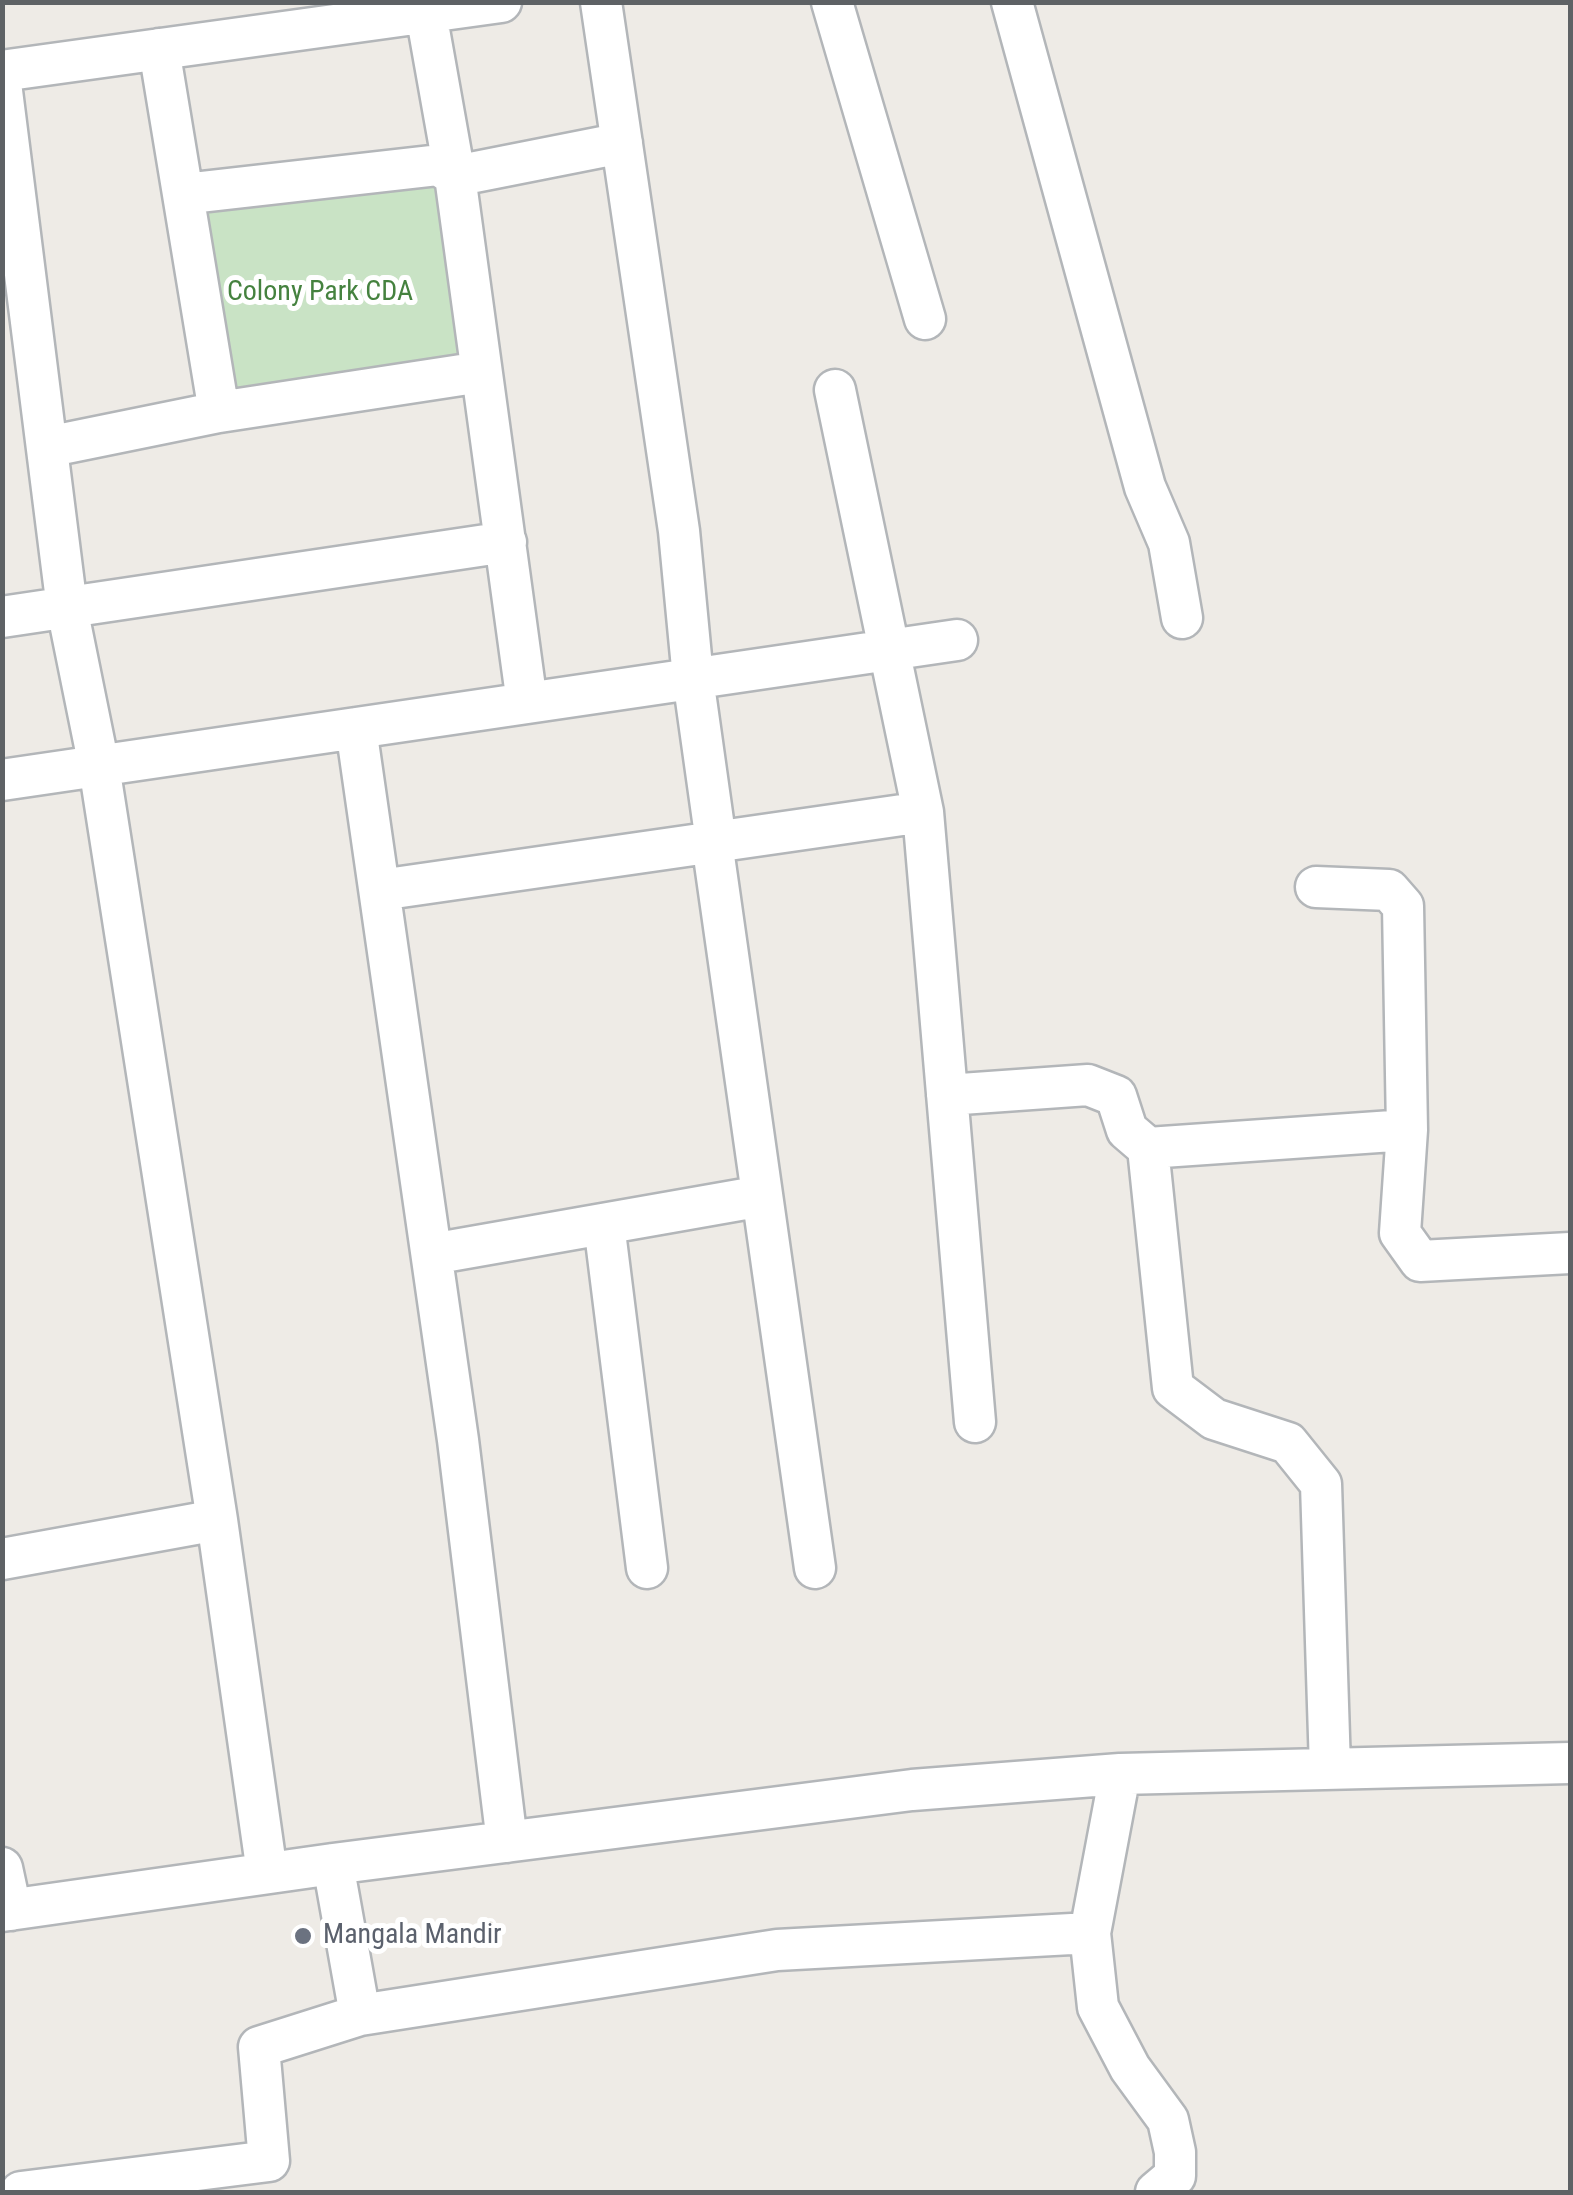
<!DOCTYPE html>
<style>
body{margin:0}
#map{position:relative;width:1573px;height:2195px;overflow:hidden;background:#eeebe6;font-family:"Roboto Condensed",sans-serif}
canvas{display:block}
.frame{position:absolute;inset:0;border:5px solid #5e6265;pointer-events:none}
</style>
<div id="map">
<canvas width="1573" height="2195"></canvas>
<div class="frame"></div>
</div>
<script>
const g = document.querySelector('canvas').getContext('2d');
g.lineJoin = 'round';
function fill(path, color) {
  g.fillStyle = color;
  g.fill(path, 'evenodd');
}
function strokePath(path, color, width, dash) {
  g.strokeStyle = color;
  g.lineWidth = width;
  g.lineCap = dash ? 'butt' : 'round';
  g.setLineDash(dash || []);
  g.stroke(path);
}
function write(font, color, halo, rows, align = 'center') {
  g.font = font + ' "Roboto Condensed",sans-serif';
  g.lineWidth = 10;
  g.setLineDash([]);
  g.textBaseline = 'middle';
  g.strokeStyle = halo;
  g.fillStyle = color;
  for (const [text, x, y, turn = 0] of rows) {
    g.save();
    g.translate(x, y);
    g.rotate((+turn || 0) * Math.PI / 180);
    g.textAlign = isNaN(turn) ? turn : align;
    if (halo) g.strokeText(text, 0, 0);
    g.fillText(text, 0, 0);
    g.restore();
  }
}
const green = new Path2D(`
 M435,184L479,358L236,409L204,208Z`);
const minor = new Path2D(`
 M601,2L679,531L693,678L716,842H712L815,1568
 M832,2L925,319
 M1012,2L1145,487L1169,543L1182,618
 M426,13L455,176
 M159,49L219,412L481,372
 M2,71L501,2
 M2,91L67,608L99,766L217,1520L267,1873
 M183,194L439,165L455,176
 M835,390L923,812L975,1422
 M47,447L219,412
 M2,617L506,542
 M527,703L455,176L622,143
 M356,728L458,1440L507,1842
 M2,780L957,640
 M1316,887L1389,890L1403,906L1407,1130
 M380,890L923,812
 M947,1095L1088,1085L1116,1096L1127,1130L1148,1148L1407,1130L1400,1233L1420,1261L1570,1253
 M1148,1148L1173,1388L1214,1419L1288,1443L1321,1484L1330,1768
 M604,1224L647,1568
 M432,1254L762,1196
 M2,1559L217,1520
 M2,1868L11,1910
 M2,1911L333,1864L912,1790L1120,1774L1570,1763
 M1090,1933L1098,2007L1130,2068L1168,2120L1175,2152V2176L1156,2192
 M360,2015L777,1950L1090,1933L1120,1774
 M21,2192L269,2161L259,2047L360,2015L333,1864`);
const markers = [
 [303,1936,10,"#6b7280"]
];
const parkNames = [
 ["Colony Park CDA",320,293]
];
const worshipNames = [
 ["Mangala Mandir",323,1936]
];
fill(green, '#c9e3c5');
strokePath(minor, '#b3b6b9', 45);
strokePath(minor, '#fff', 40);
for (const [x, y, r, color] of markers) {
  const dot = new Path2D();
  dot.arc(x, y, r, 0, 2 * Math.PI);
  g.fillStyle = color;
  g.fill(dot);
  strokePath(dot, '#fff', 4);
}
write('28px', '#45823f', '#fff', parkNames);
write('28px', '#5b616d', '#fff', worshipNames, 'left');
</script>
